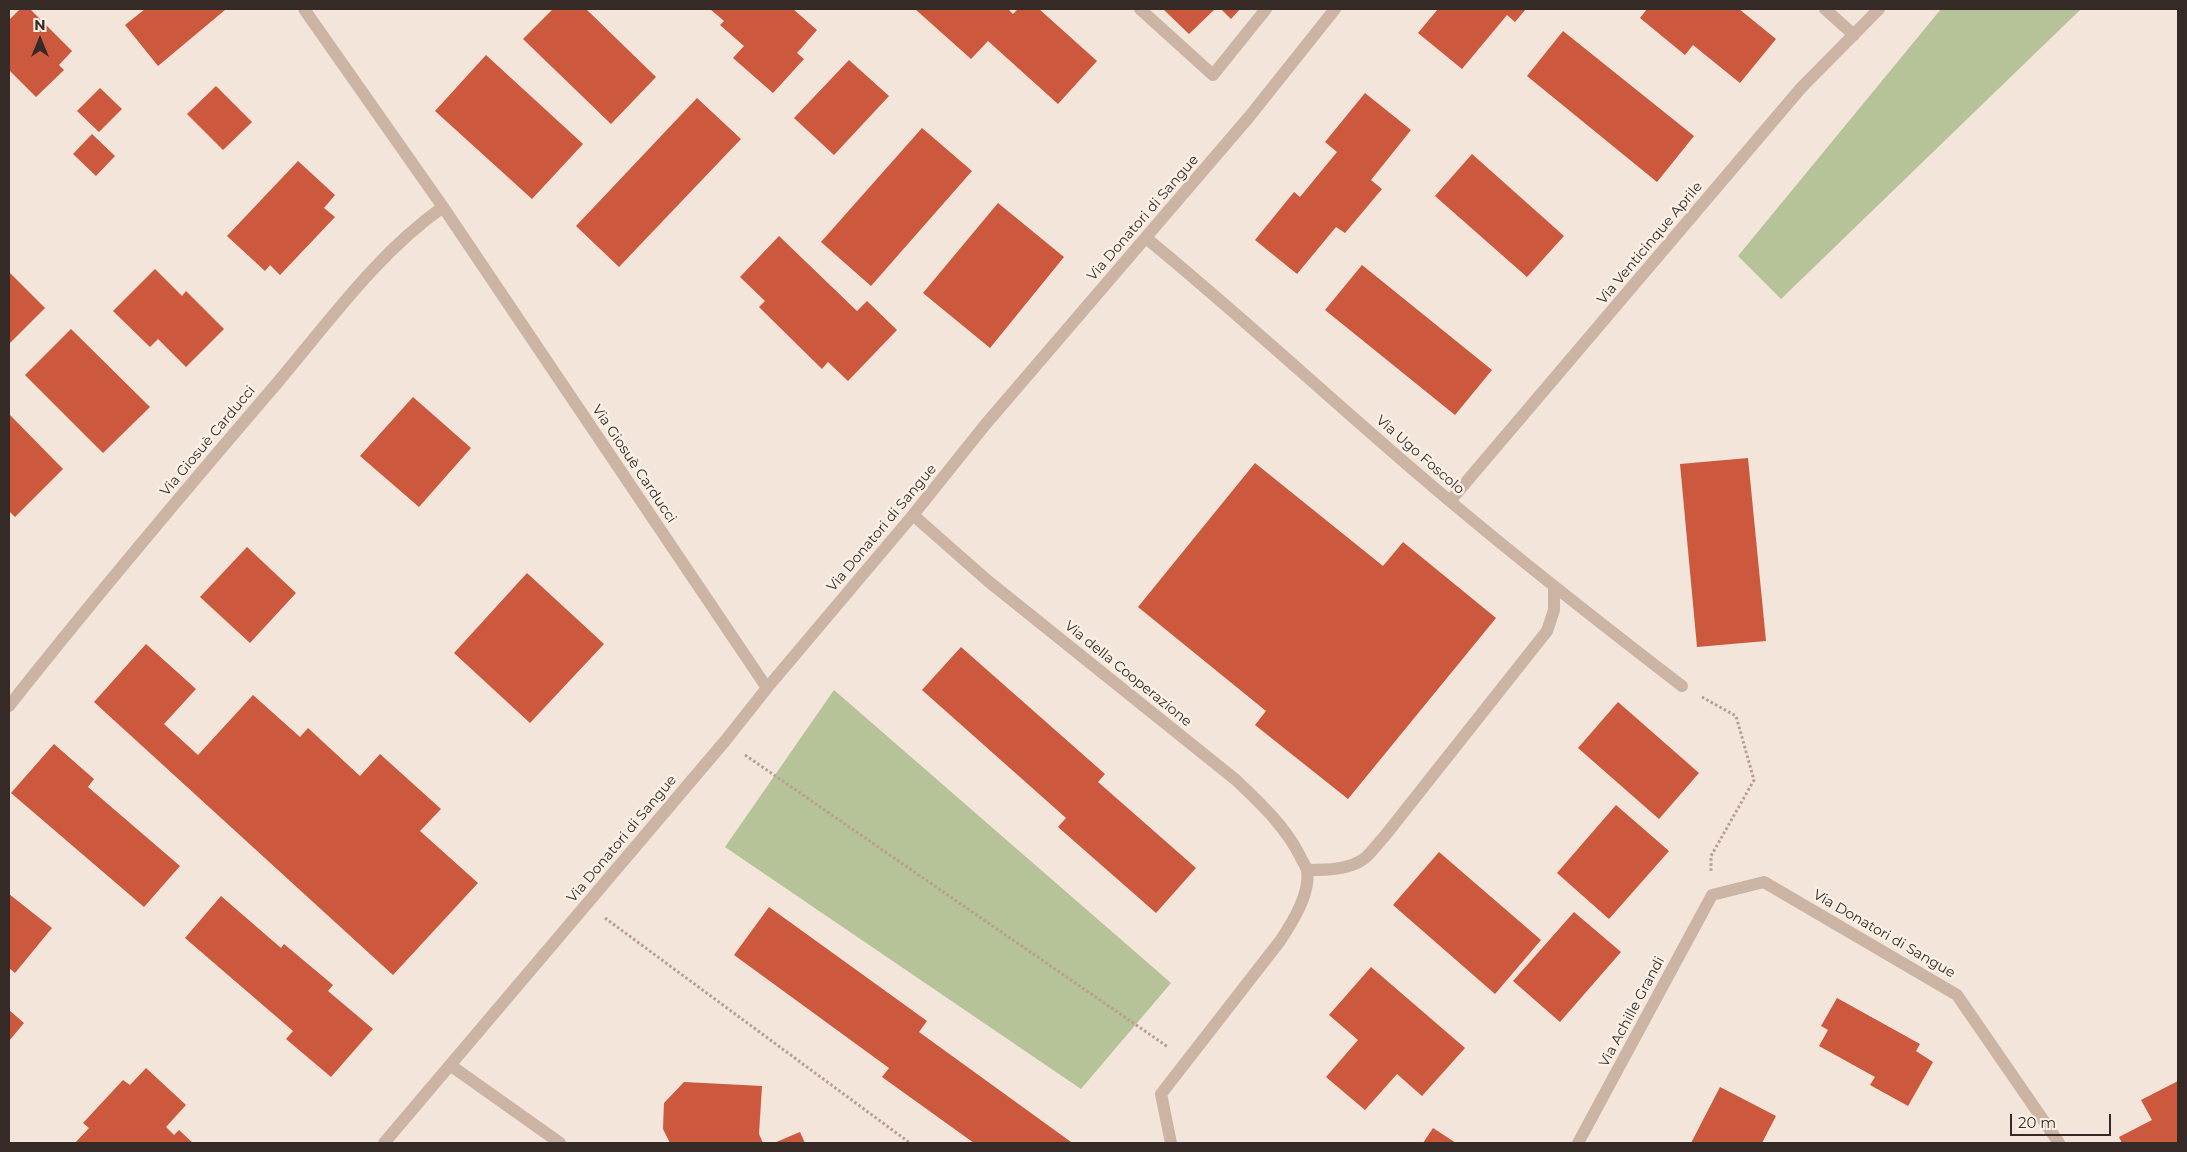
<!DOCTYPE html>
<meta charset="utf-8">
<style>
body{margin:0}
#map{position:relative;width:2187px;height:1152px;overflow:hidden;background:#f3e5d9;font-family:Montserrat,sans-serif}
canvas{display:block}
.frame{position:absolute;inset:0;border:10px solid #362a26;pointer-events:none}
.north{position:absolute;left:15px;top:15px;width:50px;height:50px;-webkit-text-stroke:4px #faf0e5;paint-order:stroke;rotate:0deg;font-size:14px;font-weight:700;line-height:20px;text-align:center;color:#362a26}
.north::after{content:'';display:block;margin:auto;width:18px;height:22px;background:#362a26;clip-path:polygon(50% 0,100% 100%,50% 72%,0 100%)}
.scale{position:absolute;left:2010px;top:1114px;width:101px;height:22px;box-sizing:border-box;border:2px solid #362a26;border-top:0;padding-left:6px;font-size:15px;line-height:18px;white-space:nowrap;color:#362a26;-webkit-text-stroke:4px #faf0e5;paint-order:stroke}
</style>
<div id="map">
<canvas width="2187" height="1152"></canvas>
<div class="frame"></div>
<div class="north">N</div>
<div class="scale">20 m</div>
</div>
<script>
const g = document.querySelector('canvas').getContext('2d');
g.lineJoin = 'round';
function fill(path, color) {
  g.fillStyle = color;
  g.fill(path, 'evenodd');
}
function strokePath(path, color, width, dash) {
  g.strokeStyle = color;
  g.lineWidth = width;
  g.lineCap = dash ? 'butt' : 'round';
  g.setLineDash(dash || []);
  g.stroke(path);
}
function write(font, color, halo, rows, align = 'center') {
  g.font = font + ' Montserrat,sans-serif';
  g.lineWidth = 5;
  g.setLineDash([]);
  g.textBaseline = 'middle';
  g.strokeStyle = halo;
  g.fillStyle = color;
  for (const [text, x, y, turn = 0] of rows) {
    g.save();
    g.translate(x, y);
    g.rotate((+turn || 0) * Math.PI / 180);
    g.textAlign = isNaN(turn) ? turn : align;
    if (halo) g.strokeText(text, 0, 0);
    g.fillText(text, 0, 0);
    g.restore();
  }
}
const green = new Path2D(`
 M1941,9H2081L1781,299L1738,256Z
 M834,690L1171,983L1081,1089L725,847Z`);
const building = new Path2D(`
 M20,9H30L72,51L59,65L64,70L36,97L9,70V20Z
 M145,9H224L225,10L158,66L125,25Z
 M553,9H586L656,77L611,124L523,39Z
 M710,9H793L817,30L797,53L804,59L773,93L733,58L744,46L720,25L724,21Z
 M915,9H1008L1013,14L1018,9H1039L1097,61L1058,104L988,41L971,59Z
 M1163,9H1215L1189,34Z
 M1221,9H1240L1231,19Z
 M1438,9H1526L1515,22L1507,15L1462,69L1418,33Z
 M1647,9H1739L1776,39L1740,83L1693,45L1685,55L1640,18Z
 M1563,31L1694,136L1657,182L1527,76Z
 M486,55L583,144L532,199L435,111Z
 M849,60L889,96L834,155L794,118Z
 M216,86L252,122L223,150L187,114Z
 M100,88L122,109L99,132L77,111Z
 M1365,93L1411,130L1371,180L1382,189L1345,233L1336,227L1297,274L1255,240L1294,192L1300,197L1337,152L1325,142Z
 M697,98L741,139L619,267L576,226Z
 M922,128L972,171L871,286L821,242Z
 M92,134L115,156L96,176L73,154Z
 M1472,154L1564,236L1527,277L1435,196Z
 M298,161L335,195L324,208L335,217L280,275L270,265L265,271L227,236Z
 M998,203L1064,257L990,348L923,293Z
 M779,236L857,311L867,301L897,330L848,381L828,362L822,369L759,307L765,301L740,277Z
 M1362,265L1492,370L1455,415L1325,310Z
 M155,269L182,296L186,291L224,329L186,367L158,339L150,347L113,311Z
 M9,272L45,308L9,344Z
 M71,329L150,407L103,453L25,375Z
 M413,397L471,448L419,507L360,456Z
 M9,414L63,469L15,517L9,511Z
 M1748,458L1766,641L1697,647L1680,464Z
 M1255,463L1383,566L1403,542L1496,618L1348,799L1255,725L1266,711L1138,607Z
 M247,547L296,593L250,643L200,597Z
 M527,573L604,644L530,723L454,653Z
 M146,644L196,689L164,724L198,755L253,695L300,737L308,728L360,776L380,754L441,809L420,831L478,883L393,975L94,702Z
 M961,647L1105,774L1098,782L1196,868L1156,913L1058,827L1066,818L922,690Z
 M1618,702L1699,773L1659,819L1578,748Z
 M54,744L94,779L88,787L180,866L144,907L11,793Z
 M1616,805L1669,851L1609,919L1557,873Z
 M1439,852L1541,940L1495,994L1393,905Z
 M9,894L52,928L15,973L9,968Z
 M221,896L281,948L284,944L333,985L328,991L373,1029L331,1077L286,1039L293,1031L185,938Z
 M769,907L927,1021L919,1032L1071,1142L1070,1143H974L882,1077L889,1068L734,955Z
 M1574,912L1621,952L1560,1022L1513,981Z
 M1371,967L1465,1048L1422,1096L1397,1074L1365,1110L1326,1077L1358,1040L1329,1015Z
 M1837,998L1920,1044L1916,1051L1933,1062L1908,1106L1870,1085L1875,1077L1819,1046L1828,1030L1821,1026Z
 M9,1010L24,1023L9,1041Z
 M146,1068L186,1105L166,1127L174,1135L179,1130L193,1143H75L89,1128L83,1123L123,1080L130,1085Z
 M2178,1081V1143H2122L2119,1137L2152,1120L2141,1100Z
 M684,1082L762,1086L759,1134L763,1143H670L663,1129L664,1103Z
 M1720,1087L1776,1116L1762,1143H1691Z
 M1433,1128L1456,1143H1423Z
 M800,1132L805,1143H774Z`);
const path = new Path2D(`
 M1702,697L1736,716L1754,780L1711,856V872
 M745,755L1168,1047
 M605,918L910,1143`);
const service = new Path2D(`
 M1140,9L1213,75L1266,9`);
const minor = new Path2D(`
 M304,9L443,207L767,688
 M1825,9L1854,35
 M1146,238C1250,323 1348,416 1451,502C1527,566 1604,626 1682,686
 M1450,501L1801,88L1879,9
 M913,515L988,581L1236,780C1261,804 1285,826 1300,856C1302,861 1306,866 1307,870C1311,893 1292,923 1280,941L1161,1094L1171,1143
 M9,706C94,598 183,493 272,389C326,326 375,255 443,207
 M1307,870C1325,870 1350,870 1365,858C1372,852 1378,843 1384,837L1547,631L1554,610V587
 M450,1065L560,1143
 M384,1143L725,741L767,688L913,515L985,425L1249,117L1335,9
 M1578,1143L1712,895L1764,882L1957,995L2059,1143`);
const streetNames = [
 ["Via Donatori di Sangue",1143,218,-49],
 ["Via Venticinque Aprile",1650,243,-50],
 ["Via Giosuè Carducci",208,441,-50],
 ["Via Ugo Foscolo",1420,455,41],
 ["Via Giosuè Carducci",634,464,56],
 ["Via Donatori di Sangue",882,528,-50],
 ["Via della Cooperazione",1128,674,39],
 ["Via Donatori di Sangue",622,839,-50],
 ["Via Donatori di Sangue",1884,934,30],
 ["Via Achille Grandi",1632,1012,-62]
];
fill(green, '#b6c298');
fill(building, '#cc583d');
strokePath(path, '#b79e8e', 3, [2.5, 2.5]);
strokePath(service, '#cbb4a4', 12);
strokePath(minor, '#cbb4a4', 12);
write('14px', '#362a26', '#faf0e5', streetNames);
</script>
